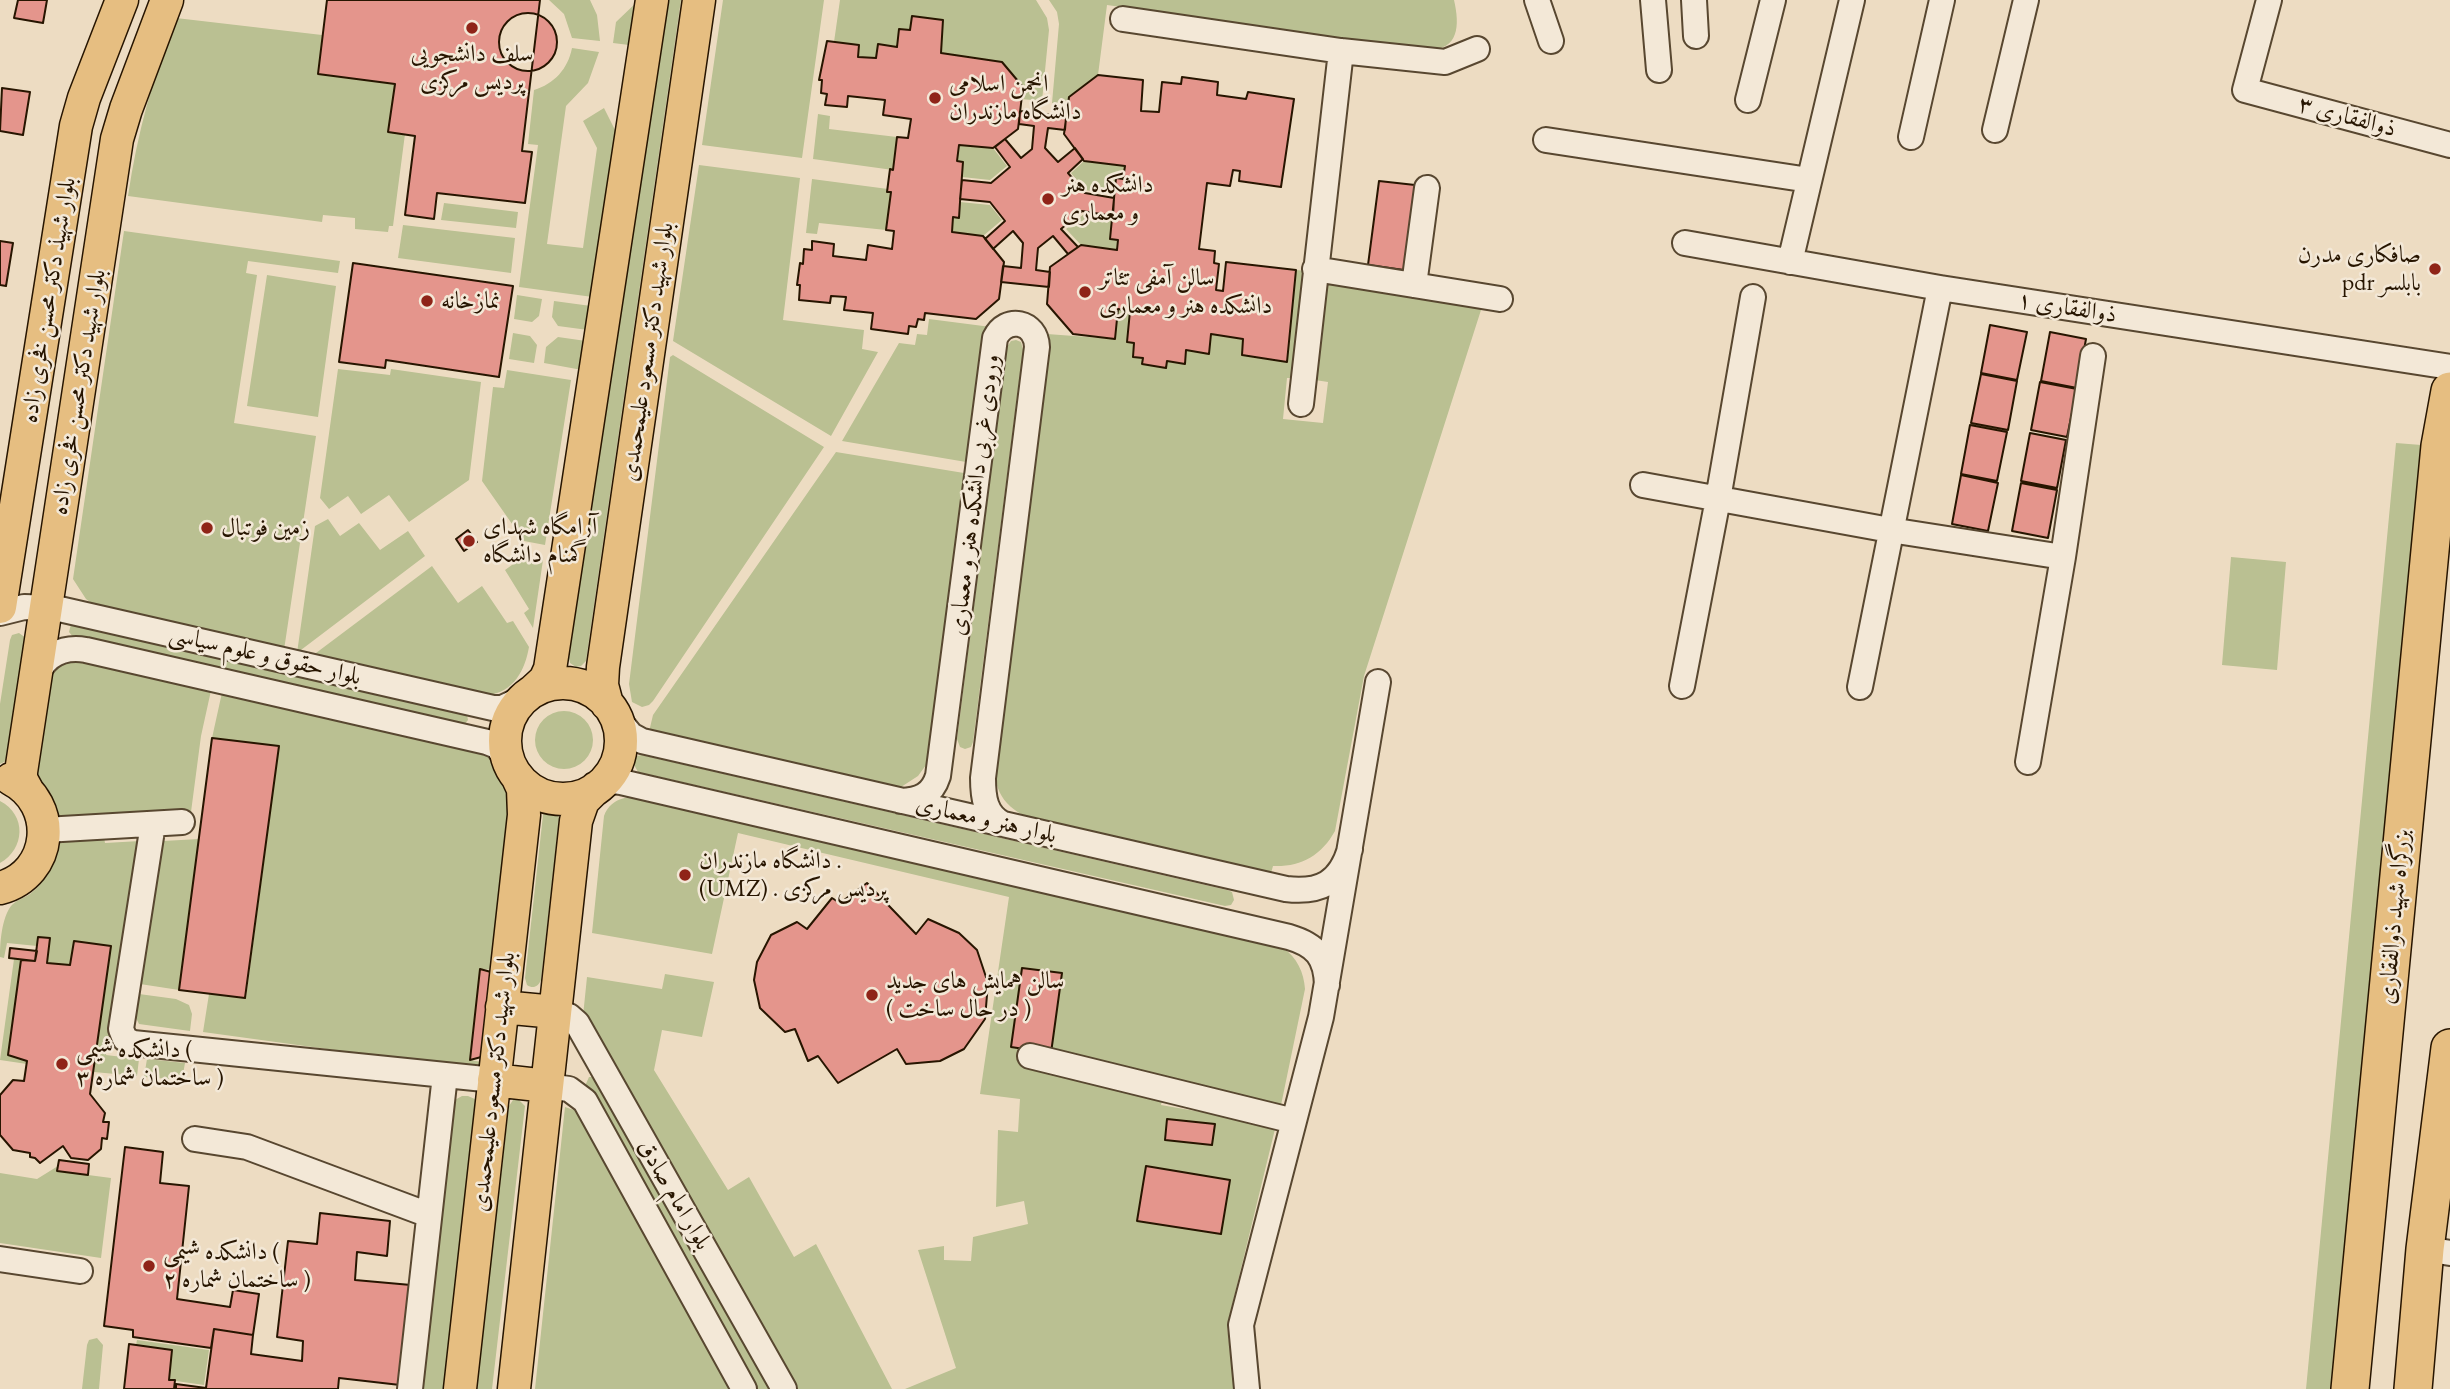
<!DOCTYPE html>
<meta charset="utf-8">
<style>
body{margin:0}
canvas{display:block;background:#eddcc2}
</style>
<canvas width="2450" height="1389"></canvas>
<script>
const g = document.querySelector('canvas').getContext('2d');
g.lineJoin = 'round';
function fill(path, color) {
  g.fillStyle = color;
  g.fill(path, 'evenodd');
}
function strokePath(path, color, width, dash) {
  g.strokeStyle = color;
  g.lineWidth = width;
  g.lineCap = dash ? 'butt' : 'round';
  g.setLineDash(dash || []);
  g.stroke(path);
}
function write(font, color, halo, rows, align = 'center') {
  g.font = font + ' "EB Garamond",Amiri,serif';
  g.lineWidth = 5;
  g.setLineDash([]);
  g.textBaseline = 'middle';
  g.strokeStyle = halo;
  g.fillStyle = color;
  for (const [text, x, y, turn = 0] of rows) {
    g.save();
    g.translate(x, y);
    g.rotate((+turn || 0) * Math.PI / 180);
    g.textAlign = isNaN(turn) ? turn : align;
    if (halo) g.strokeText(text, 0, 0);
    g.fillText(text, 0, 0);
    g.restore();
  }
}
const green = new Path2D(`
 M549,0H590L597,15L600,41L572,38L564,14Z
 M639,0L637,46L613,43L616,22Z
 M666,0H681L586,661L581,666L576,667L570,663L569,658Z
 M723,0H824L802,158L702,145Z
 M840,0H1036L1047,18L1049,30L1042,101L1021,99L1023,87L1002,62L941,53L943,20L912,16L910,30L899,29L897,47L878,45L876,58L858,57L859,45L834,42Z
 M1049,0H1454C1460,26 1459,51 1426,50L1107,5L1098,75L1069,97L1068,104L1052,103L1059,24L1057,12Z
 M176,18L322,35L318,74L395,84L388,132L405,134L393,226H389L388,232L355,229V218L323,215L322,222L128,196C137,134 153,76 176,18Z
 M572,48L599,52L588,83L566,106L547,244L583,248L597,148L583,121L604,108L622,144L600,298L519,287L538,145L528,144L534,90C554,84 568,69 572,48Z
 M818,114L830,116L829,129L897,137L893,170L813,159Z
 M959,145L993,148L1007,166L990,180L962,177L963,162L957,161Z
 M1084,161L1125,166L1123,179L1115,195L1085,190L1071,173Z
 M699,165L800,178L783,320L864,330L862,349L878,352L831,436L673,341Z
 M812,179L888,189V192H891L886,230L819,223L817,234L806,233Z
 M960,202L990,205L1002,220L983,236L952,232L953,217L959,218Z
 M444,203L518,212L516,228L441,220Z
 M1084,214L1112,219L1110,239L1118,240L1117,250L1081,245L1066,229Z
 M403,225L515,238L511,273L398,258Z
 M124,231L340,261L338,273L248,261L246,273L257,275L234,423L316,436L284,650L94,605L86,599L73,579Z
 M1296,270L1307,271L1296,378H1287L1283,419L1323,423L1328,382L1315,380L1327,281L1480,305L1481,310L1364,676L1335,831C1321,856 1301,867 1273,866L1271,873L1034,820C1001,807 995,790 992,757L1047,334L1115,339L1118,309L1130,311L1127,342L1134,343L1133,356L1143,358L1142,364L1165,368L1167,361L1185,363L1186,350L1209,354L1211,334L1243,339L1242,355L1287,361Z
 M267,275L336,286L318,417L247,406Z
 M517,295L542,299L539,316L532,322L514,319Z
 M554,301L591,306L588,330L558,326L552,317Z
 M929,319L991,327L972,463L842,441L899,343L915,345L917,334L927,335Z
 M513,333L530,336L537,345L534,363L509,359Z
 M558,337L586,341L582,370L544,363L546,347Z
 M1016,340L1021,342L1023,350L973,742L971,747L965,749L960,747L957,739L1007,347L1011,341Z
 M673,355L824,447L653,701L649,705L642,707L632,702L629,684L670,357Z
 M338,369L390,375L391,369L481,382L469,480L409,522L389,495L361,514L348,496L329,509L320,498Z
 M507,370L571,380L545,545L524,541L482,481L493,387L504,388Z
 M2396,443L2434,446L2338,1389H2306Z
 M836,452L970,474L929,761L918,776L898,789L648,736L653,715Z
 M328,519L340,536L359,523L380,550L408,531L425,556L297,653L315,526Z
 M523,557L543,560L533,628L524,613L529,609L505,570Z
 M2231,557L2286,562L2277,670L2222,665Z
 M432,566L458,603L482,586L507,623L513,621L529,647C525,670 514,692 488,695L312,656Z
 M71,624L467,715L468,720L463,726L74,638L69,632Z
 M19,633L26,638L8,760L0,764V704L10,640L12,635Z
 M75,659L212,686L201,736L191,812L60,820L50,792L34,772L49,674L60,665Z
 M223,688L480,745L511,776L498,970L480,969L470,1060L488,1063L487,1071L203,1032L209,994L246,998L279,747L212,738Z
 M535 740a29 29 0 1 1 58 0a29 29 0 1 1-58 0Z
 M642,755L1227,890L1232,892L1234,900L1231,905L1225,906L638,772L633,763L637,756Z
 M650,795L1283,948C1297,957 1304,973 1305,989L1280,1110L1163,1096L1161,1105L1276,1125L1227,1326L1235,1389H905L956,1368L918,1250L944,1246V1260L971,1261L973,1237L1028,1224L1024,1201L996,1207L998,1130L1018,1132L1020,1099L980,1094L1009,897L738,833L712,954L592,933L604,816C611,796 632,796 650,795Z
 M0,801C27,815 25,849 0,863Z
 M552,809L558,813L559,819L541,980C538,987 533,989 527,985L525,978L543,815L545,811Z
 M104,837L105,843L140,841L106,1055L139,1059L137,1076L94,1072L111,946L74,941L70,965L47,963L50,939L38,937L37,946L7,943L4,958L0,957C0,941 2,918 11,906C16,900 24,898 30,894C48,880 57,861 61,838Z
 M199,839L179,990L140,984L163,841Z
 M14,959L21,960L8,1055L22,1057V1060L27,1061V1064L0,1060Z
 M665,974L714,982L702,1037L662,1030L654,1070L728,1190L749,1177L794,1257L816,1244L892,1389H795L583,1016L587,977L662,989Z
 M139,994L176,999L189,1005L192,1014L190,1031L139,1024L135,1016Z
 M147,1059L185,1063L182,1080L144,1077Z
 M589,1077H596L773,1389H754L585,1086Z
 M462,1096H468L477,1100L452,1389H418L453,1101Z
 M518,1099L525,1106L492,1389H476L509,1106L513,1100Z
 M565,1107L577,1111L737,1389H535Z
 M58,1166V1171L111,1178L101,1258L0,1243V1173L37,1179Z
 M97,1338L103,1345L99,1389H82L87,1345L89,1340Z
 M137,1340L209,1350L204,1385L169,1380L172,1350L136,1345Z`);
const building = new Path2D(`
 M18,0H47L43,23L14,18Z
 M327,0H540L522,151L532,152L525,203L437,193L434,219L405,215L415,136L388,132L395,84L318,74Z
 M499 42a29 29 0 1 1 58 0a29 29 0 1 1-58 0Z
 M912,16L943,20L941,53L1002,62L1023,87L1018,129L993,148L959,145L957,161L963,162L960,202L959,218L953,217L952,232L983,236L1004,262L999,299L976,319L925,313L924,320L918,319L916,327L909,326L908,334L871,329L873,313L844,310L846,297L831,296L830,303L799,300L800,285H797L800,263L803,264L804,249L812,250V241L834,244L833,256L866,260L868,245L892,249L894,231L886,230L891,192H887L890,169L893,170L897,137L908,138L911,119L883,115L885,100L848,96L847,107L825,105L827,94L821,93L822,80H819L827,41L859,45L858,57L876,58L878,44L897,47L899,29L910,30Z
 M1098,75L1143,80L1141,111L1159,112L1162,82L1181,84L1182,77L1218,82L1217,95L1246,99L1248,92L1294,99L1281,187L1239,181L1240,171L1233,170L1230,186L1207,183L1199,249L1215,251L1214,263L1219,264L1216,290L1223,291L1226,262L1296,270L1287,362L1242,355L1243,339L1211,334L1209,354L1186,350L1185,364L1167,361L1166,368L1142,364L1143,358L1133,357L1134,343L1127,342L1130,311L1118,309L1115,339L1073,334L1047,304L1050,267L1081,245L1117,250L1118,240L1110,239L1116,178L1123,179L1125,166L1084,161L1064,134L1069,97Z
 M2,88L30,92L23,135L0,131Z
 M1020,111L1066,117L1065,130L1048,128L1045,148L1058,162L1075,148L1083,159L1068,173L1085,193L1114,198L1113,216L1082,211L1061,229L1078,247L1068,254L1053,236L1038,248L1036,270L1050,272L1049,287L1001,282L1003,266L1021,268L1023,243L1013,231L993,249L985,239L1005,221L990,202L960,199L962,180L991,183L1010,167L995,147L1005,139L1021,158L1032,149L1034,126L1019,124Z
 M1379,181L1415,185L1404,270L1368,265Z
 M0,241L13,243L6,286L0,285Z
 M353,263L513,286L499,377L386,360L385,368L339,362Z
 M1990,325L2027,332L2017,380L1981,373Z
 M2050,332L2086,339L2077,388L2041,381Z
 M1981,374L2017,381L2008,430L1971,423Z
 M2040,382L2077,389L2067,437L2031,430Z
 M1970,425L2007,432L1997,481L1961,474Z
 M2030,433L2066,440L2057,488L2021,481Z
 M1961,475L1998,483L1988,531L1952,524Z
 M2021,483L2057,490L2048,538L2012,531Z
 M468,530L477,542L464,551L456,539Z
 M212,738L279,746L245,998L179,990Z
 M867,883L916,934L928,919L959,933L977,950L988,983L985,1019L964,1049L940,1061L906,1064L897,1049L838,1083L818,1056L808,1061L795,1029L785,1032L760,1008L754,980L757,962L771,935L797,922L807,929L832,898L840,903Z
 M38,937L50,938L47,963L70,965L74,941L111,946L90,1094L105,1113L103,1122H109L107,1139L102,1138L101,1149L88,1160L71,1158L63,1146L40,1163L35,1158L30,1157V1153L13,1150L0,1135V1095L13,1080L24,1081L27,1061L8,1055L21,960L35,961Z
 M10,948L37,951L35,961L9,958Z
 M1022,968L1062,973L1051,1053L1011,1047Z
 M480,969L491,972L485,1056L470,1060Z
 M1167,1119L1215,1124L1212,1145L1165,1140Z
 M125,1147L163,1152L160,1183L189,1186L177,1299L230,1307L233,1290L259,1294L253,1335L214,1329L211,1348L133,1337V1330L104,1326Z
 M59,1160L89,1164L88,1175L57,1171Z
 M1146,1166L1230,1180L1221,1234L1137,1221Z
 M320,1213L390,1221L387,1256L357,1252L355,1280L411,1285L400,1385L339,1378L338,1389H176V1384L206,1388L214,1329L253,1335L251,1354L302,1361L303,1341L277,1337L288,1241L317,1244Z
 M129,1344L172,1350L169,1380H175L174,1389H124Z`);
const minor = new Path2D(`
 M1537,0L1551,41
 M1653,0L1659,70
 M1694,0L1696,36
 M2269,0L2245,90L2450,145
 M1123,19L1341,51L1445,62L1477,49
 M1748,100L1773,0
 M1995,130L2026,0
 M1911,137L1942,0
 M1546,140L1809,180
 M1685,243L1940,288L2450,367
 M1790,262L1852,0
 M1315,269L1500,299
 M1414,285L1427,188
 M1301,404L1341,51
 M1643,485L1890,530L2063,557
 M0,613L24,607L55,608L493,708H502L527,696
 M35,680C43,656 62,646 86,650L487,742L497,746L510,764
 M1682,686L1718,499L1753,297
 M1860,687L1940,288
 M614,714L631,735L642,741L1286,889C1320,893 1340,883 1350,849
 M2028,762L2063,557L2093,356
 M601,784L612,781L621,782L1289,937C1316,945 1326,957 1327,985
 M901,801C920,800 932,795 938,776L995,338C1006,315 1036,321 1037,347L983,778C983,797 985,815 1003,824
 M153,824L121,1029L125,1039L133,1043L494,1080
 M45,830L182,822
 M555,1012L569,1016L577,1023L784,1389
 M1030,1056L1294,1121
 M547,1086L569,1089L585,1101L744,1389
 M195,1139L247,1147L429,1215
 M2425,1249L2450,1253
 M0,1259L80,1271
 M410,1389L445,1075
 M1247,1389L1241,1325L1321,1017L1378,682`);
const major = new Path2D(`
 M0,607L76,126L84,98L122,0
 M505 741a58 58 0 1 1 116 0a58 58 0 1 1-116 0Z
 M532,692L545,680L550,669L652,0
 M607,704L602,685L603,667L699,0
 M27,790L21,779V772L117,139L126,109L167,0
 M0,888C53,874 59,804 11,779
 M502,1007L555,1012
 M494,1080L547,1086
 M460,1389L524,815L523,789L517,776
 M514,1389L576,821L583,801L596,788`);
const highway = new Path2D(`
 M2350,1389L2440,446L2450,391
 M2413,1389L2425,1249L2450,1048`);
const markers = [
 [472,28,7,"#8f2418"],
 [935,98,7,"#8f2418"],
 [1048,199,7,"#8f2418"],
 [2435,269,7,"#8f2418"],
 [1085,292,7,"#8f2418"],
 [427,301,7,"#8f2418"],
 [207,528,7,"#8f2418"],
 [469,541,7,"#8f2418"],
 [685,875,7,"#8f2418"],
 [872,995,7,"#8f2418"],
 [62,1064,7,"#8f2418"],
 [149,1266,7,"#8f2418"]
];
const poiNames = [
 ["سلف دانشجویی",472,54,"center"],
 ["پردیس مرکزی",472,82,"center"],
 ["انجمن اسلامی",949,84],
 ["دانشگاه مازندران",949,112],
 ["دانشکده هنر",1062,185],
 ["و معماری",1062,213],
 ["صافکاری مدرن",2421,255,"right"],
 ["pdr بابلسر",2421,283,"right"],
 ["سالن آمفی تئاتر",1099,278],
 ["دانشکده هنر و معماری",1099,306],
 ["نمازخانه",441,301],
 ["آرامگاه شهدای",483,527],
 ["گمنام دانشگاه",483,555],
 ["زمین فوتبال",221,528],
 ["دانشگاه مازندران .",699,861],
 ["(UMZ) . پردیس مرکزی",699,889],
 ["سالن همایش های جدید",886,981],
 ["( در حال ساخت )",886,1009],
 ["دانشکده شیمی (",76,1050],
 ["ساختمان شماره ۳ )",76,1078],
 ["دانشکده شیمی (",163,1252],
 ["ساختمان شماره ۲ )",163,1280]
];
const streetNames = [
 ["ذوالفقاری ۳",2347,117,15],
 ["بلوار شهیذ دکتر محسن فخری زاده",49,300,-81],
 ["ذوالفقاری ۱",2067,308,9],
 ["بلوار شهید دکتر مسعود علیمحمدی",648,352,-82],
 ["بلوار شهید دکتر محسن فخری زاده",79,392,-81],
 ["ورودی غربی دانشکده هنر و معماری",975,495,-83],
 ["بلوار حقوق و علوم سیاسی",265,656,13],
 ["بلوار هنر و معماری",986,820,13],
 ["بزرگراه شهید ذوالفقاری",2395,917,-85],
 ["بلوار شهید دکتر مسعود علیمحمدی",494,1082,-84],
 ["بلوار امام صادق",674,1195,60]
];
fill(green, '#bac092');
fill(building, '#e4958c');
strokePath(building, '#271500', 2);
strokePath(minor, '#584730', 28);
strokePath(major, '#271500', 35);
strokePath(highway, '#271500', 40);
strokePath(minor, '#f3e8d7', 24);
strokePath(major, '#e6be81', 32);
strokePath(highway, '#e6be81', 37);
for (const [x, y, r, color] of markers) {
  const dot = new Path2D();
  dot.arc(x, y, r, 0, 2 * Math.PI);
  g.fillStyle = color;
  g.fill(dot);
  strokePath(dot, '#f3e8d7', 2.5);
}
write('24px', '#271500', '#f3e8d7', poiNames, 'left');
write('24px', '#271500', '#f3e8d7', streetNames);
</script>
